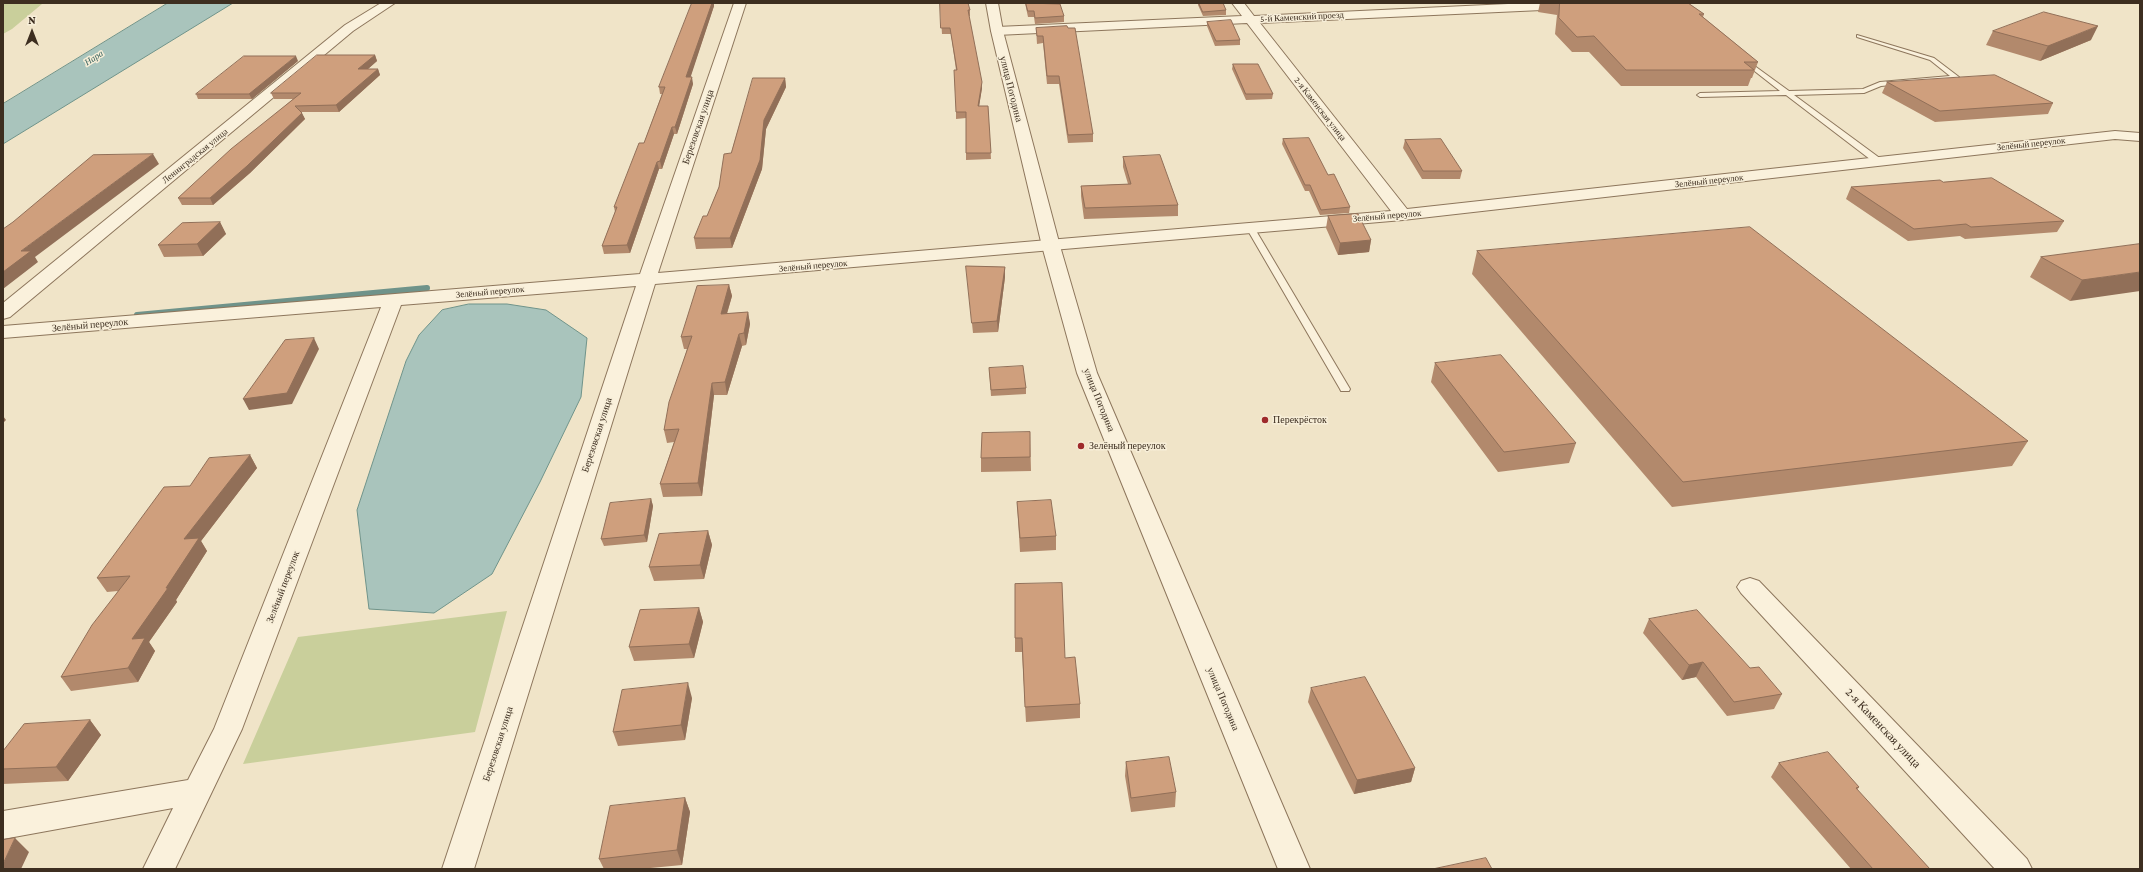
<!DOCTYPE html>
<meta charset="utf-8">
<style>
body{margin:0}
#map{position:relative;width:2143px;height:872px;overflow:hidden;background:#f0e4c8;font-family:"Crimson Pro",serif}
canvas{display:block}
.frame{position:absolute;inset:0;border:4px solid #3d2e20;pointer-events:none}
.north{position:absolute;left:12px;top:12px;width:40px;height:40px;-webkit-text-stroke:3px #f7eed8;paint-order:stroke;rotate:0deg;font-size:11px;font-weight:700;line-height:16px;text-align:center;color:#3d2e20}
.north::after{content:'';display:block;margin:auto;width:14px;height:18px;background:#3d2e20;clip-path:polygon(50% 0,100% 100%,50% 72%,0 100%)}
</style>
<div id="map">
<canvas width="2143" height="872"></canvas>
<div class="frame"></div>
<div class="north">N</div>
</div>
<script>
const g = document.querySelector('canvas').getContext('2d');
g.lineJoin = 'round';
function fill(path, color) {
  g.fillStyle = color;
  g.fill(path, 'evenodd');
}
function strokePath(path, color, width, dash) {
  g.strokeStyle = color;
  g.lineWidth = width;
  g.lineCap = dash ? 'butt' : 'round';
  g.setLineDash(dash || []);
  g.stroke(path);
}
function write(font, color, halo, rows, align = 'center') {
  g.font = font + ' "Crimson Pro",serif';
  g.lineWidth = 3;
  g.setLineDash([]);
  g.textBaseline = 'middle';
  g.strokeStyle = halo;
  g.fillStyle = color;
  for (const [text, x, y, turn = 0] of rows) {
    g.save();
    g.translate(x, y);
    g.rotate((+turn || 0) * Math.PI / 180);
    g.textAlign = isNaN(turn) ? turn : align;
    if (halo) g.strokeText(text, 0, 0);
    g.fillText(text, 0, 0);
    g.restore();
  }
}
const green = new Path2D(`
 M3,3H42V4L12,29L3,34Z
 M507,611L475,732L243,764L298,637Z`);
const water = new Path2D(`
 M168,3H233L3,144V104Z
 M469,304H507L546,310L587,338L581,397L540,482L492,574L434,613L369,609L357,510L406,361L419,335L442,310Z`);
const stream = new Path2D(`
 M137,315L427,288`);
const service = new Path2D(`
 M1857,35L1934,58L1959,77L1956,79L1881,86L1864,93L1794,95L1881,159V163H1875L1786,95L1700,97L1697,95L1700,93L1780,91L1743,62L1742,61L1745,59L1789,91L1863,89L1880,82L1950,76L1930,60L1857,37Z
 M1251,226L1255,229L1350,389L1349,391H1341L1340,389L1247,229Z`);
const minor = new Path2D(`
 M381,3H395L353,31L10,317L3,319V303L345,25Z
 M734,3H746L658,273L1391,211L1247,23L997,35L991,31L997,27L1242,16L1232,3H1244L1254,16L1529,3H1613L1607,7L1260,23L1407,209L2115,131L2140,133V141L2115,139L1403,220L655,284L474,869H442L636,286L401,305L242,729L175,869H143L173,808L3,839V811L188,780L214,729L381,307L3,338V326L640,274Z
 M1750,578L1759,581L2027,859L2032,869H1995L1741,593L1737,587L1741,581Z`);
const tertiary = new Path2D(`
 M986,3H998L1003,31L1060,246L1097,373L1310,869H1278L1077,373L1042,246L991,31Z`);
const wall = new Path2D(`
 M692,3H714V6L690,77L693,84L677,134H674L662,169H659L630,253L604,254L602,246L615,212L614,207L644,143L662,94H660L659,87Z
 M940,3L970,10V16H969L982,88L979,106H988L991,159L966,160V118L956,119V70L951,34H942Z
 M1025,3H1056L1064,16V22L1035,24L1034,17H1028Z
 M1198,3H1223L1226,10V15L1203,16L1198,5Z
 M1540,3H1688L1704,14L1703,17L1758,62L1752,78H1751L1748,86H1621L1589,52H1572L1555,34L1557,15L1538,12Z
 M1207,22L1240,40V45L1215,46L1207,26Z
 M1067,26L1093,134V142L1068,143L1059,84H1047L1043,43L1037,44L1036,28Z
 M1993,31L2091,40L2040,61L1986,45Z
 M375,55L377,61L368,69H378L380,75L339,112H301L305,119L250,173L213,205H182L178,198L293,99H274L271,93Z
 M298,61L252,99H198L196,94Z
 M1233,64L1273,94L1272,99L1246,100L1232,69Z
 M785,78L786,87L766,129L762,169L732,248L696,249L694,238L707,216L719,187L731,153Z
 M1887,82L2053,103L2048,114L1935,122L1882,93Z
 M1283,139L1328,175L1350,207L1349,213L1320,215L1309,191H1305L1282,144Z
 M1405,140L1462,171L1460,179H1422L1403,148Z
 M1123,157L1178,205V216L1084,219L1081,196V186L1128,184L1123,167Z
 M1943,182L2064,221L2057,232L1965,239L1960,236L1908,241L1846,199L1851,187Z
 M1328,216L1371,240L1369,252L1338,255L1326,228Z
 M220,222L226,234L203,256L164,257L158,245Z
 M2140,244L2070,301L2030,277L2041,257Z
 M1477,251L2028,441L2012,466L1672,507L1472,274Z
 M966,266L1005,267V277L998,332L973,333Z
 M729,285L732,296L727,314L748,312L750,324L746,345L742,346L727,395H714L702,496L663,497L660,484L674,442L667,443L664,430L687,349H684L681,337Z
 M1435,363L1576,443L1569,463L1498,472L1431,382Z
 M989,368L1026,388V394L991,396Z
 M1030,432L1031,471L981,472V458Z
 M250,455L257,468L201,541L207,551L176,600L177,602L149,642L155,651L138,682L71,691L61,677L118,591L107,592L97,578L190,486Z
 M651,499L653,506L647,542L604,546L601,539Z
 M1017,502L1056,536V550L1020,552Z
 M708,531L712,545L704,579L654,581L649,567Z
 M1015,584L1065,658L1080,704V718L1026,722L1022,652H1015Z
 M699,608L703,622L694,658L634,661L629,647Z
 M1649,619L1750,668L1782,694L1774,709L1727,716L1696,677L1682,680L1643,633Z
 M1311,688L1415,768L1411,782L1354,794L1308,702Z
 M692,698L685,740L618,746L613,732Z
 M90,720L101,735L68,781L3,784V751Z
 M1126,762L1176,792L1175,807L1131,812L1125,776Z
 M1779,763L1859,787L1857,790L1930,869H1851L1771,777Z
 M685,798L690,812L682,865L640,869H604L599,859Z`);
const shadedWall = new Path2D(`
 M712,3H714V6L688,85L686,77Z
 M2098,26L2091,40L2040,61L2048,46Z
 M375,55L377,61L361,75L358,69Z
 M296,56L298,61L252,99L249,94Z
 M378,69L380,75L339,112L336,105Z
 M692,77L693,84L677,134L675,127Z
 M785,78L786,87L766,129L762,169L732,248L730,238L764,120Z
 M982,82V88L978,113V106Z
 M302,113L305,119L250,173L213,205L210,198Z
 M672,127L674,134L662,169L660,161Z
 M153,154L159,164L35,257L38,262L3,289V272L21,251Z
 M657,162L659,169L630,253L627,245Z
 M220,222L226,234L203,256L197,244Z
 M1371,240L1369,252L1338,255L1340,243Z
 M1005,267V277L998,332L997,321Z
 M2140,272V291L2070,301L2082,280Z
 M729,285L732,296L723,326L721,314Z
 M748,312L750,324L746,345L744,333Z
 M739,334L742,346L727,395L725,382Z
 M314,338L319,349L292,404L249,410L243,399Z
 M712,383L714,395L702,496L698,483Z
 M3,416L6,420L3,423Z
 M250,455L257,468L201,541L207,551L176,600L177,602L149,642L155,651L138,682L128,668L132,639L166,588L184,539Z
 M651,499L653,506L647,542L644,535Z
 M708,531L712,545L704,579L700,565Z
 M699,608L703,622L694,658L689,644Z
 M1703,662L1696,677L1682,680L1689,665Z
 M688,683L692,698L685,740L681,725Z
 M90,720L101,735L68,781L56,767Z
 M1415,768L1411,782L1354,794L1357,780Z
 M685,798L690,812L682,865L677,850Z
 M15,838L29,852L21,869H3V864Z`);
const building = new Path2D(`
 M692,3H712L686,77H692L675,127H672L660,161L657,162L627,245L602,246L617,207H614L639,143H644L665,87H659Z
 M940,3H968L970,10H968L982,82L978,106H988L991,153H966V112H956L954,70H957L950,28H941Z
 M1026,3L1060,4L1064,16L1035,18L1034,11H1028Z
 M1199,3H1223L1226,10L1203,12Z
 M1560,3H1688L1704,14H1699L1758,62H1744L1754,70H1626L1594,36L1577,37L1559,18Z
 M2044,12L2098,26L2048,46L1993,31Z
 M1231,20L1240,40L1216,41L1207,22Z
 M1067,26L1068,28H1075L1093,134L1068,135L1059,76H1047L1043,36H1037L1036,28Z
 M317,55H375L358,69H378L336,105L295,106L302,113L247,166L210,198H178L231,149L301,93H271Z
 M244,56H296L249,94H196Z
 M1233,64H1258L1273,94H1246Z
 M1995,75L2053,103L1940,111L1887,82Z
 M753,78H785L764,120L760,160L730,238H694L703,216H707L719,187L724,154L731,153Z
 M1309,138L1328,175L1334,174L1350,207L1321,210L1310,185H1305L1283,139Z
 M1441,139L1462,171H1423L1405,140Z
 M153,154L21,251H31L3,272V229L13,222L93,155Z
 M1160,155L1178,205L1085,208L1081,186L1131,184L1123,157Z
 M1992,178L2064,221L1971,227L1966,224L1914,229L1851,187L1940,180L1943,182Z
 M1358,214L1371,240L1340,243L1328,216Z
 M220,222L197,244L158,245L182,223Z
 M1750,227L2028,441L1683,482L1477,251Z
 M2140,244V272L2082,280L2041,257Z
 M966,266L1005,267L997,321L972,323Z
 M729,285L721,314L748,312L744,333L739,334L725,382L712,383L698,483L660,484L679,429L664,430L669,402L692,336L681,337L697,286Z
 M314,338L287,393L243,399L285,340Z
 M1501,355L1576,443L1504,452L1435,363Z
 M1023,366L1026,388L991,390L989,368Z
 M1030,432V457L981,458L982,433Z
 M250,455L184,539L199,538L166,588H168L132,639L145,638L128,668L61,677L92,625L130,576L97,578L164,487L190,486L209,458Z
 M651,499L644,535L601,539L610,503Z
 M1051,500L1056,536L1020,538L1017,502Z
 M708,531L700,565L649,567L659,534Z
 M1062,583L1065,658L1075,657L1080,704L1025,707L1022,638H1015V584Z
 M699,608L689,644L629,647L640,610Z
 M1697,610L1750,668L1759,667L1782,694L1734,702L1703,662L1689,665L1649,619Z
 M1365,677L1415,768L1357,780L1311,688Z
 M688,683L681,725L613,732L622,690Z
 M90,720L56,767L3,769V751L24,724Z
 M1828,752L1859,787L1856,788L1930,869H1873L1779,763Z
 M1169,757L1176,792L1131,798L1126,762Z
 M685,798L677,850L599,859L610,806Z
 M15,838L3,864V840Z
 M1486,858L1492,869H1433Z`);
const markers = [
 [1265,420,4,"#9e2a2b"],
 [1081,446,4,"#9e2a2b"]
];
const farStreetnames = [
 ["5-й Каменский проезд",1302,17,-3],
 ["2-я Каменская улица",1320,109,52],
 ["Зелёный переулок",2031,144,-6],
 ["Ленинградская улица",195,156,-39],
 ["Зелёный переулок",1709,181,-6],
 ["Зелёный переулок",1387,216,-5],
 ["Зелёный переулок",813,266,-5],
 ["Зелёный переулок",490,292,-5]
];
const farWaternames = [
 ["Нара",94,58,-33]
];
const streetNames = [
 ["улица Погодина",1011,89,76],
 ["Березовская улица",698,127,-71],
 ["Зелёный переулок",90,325,-5],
 ["улица Погодина",1099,400,68],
 ["Березовская улица",597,435,-72],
 ["Зелёный переулок",283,587,-69],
 ["улица Погодина",1223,699,67],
 ["Березовская улица",498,744,-72]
];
const poiNames = [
 ["Перекрёсток",1273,420],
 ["Зелёный переулок",1089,446]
];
const nearStreetnames = [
 ["2-я Каменская улица",1883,728,47]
];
fill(green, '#c9cf9b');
fill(water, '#a9c4bc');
strokePath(water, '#6f938a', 1);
strokePath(stream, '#6f938a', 6);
strokePath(service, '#8d765c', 2);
strokePath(minor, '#8d765c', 2);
strokePath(tertiary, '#8d765c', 2);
fill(service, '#faf1dc');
fill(minor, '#faf1dc');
fill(tertiary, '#faf1dc');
fill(wall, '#b2896c');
fill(shadedWall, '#916f58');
fill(building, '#cf9f7d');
strokePath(building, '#916f58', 1);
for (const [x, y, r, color] of markers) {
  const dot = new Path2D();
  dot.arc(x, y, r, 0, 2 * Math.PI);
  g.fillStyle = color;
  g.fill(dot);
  strokePath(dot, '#f7eed8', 1.5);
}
write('9px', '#3d2e20', '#f7eed8', farStreetnames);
write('italic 9px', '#2f5d5a', '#f7eed8', farWaternames);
write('10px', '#3d2e20', '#f7eed8', streetNames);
write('10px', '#3d2e20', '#f7eed8', poiNames, 'left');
write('12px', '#3d2e20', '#f7eed8', nearStreetnames);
</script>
